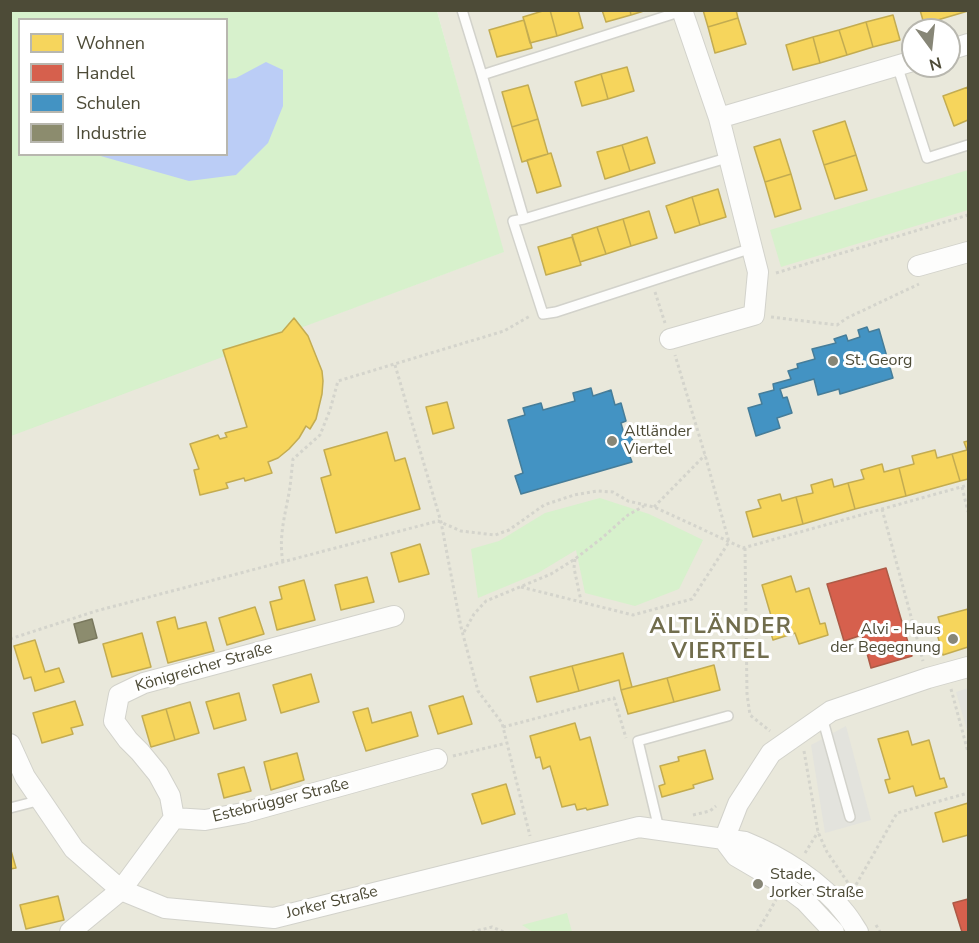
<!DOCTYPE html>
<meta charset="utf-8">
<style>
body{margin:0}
#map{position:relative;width:979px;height:943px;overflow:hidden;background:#f4f4ee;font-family:"Nunito Sans",sans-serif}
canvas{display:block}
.frame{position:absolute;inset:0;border:12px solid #4d4b37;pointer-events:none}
.legend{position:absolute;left:18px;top:18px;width:210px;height:138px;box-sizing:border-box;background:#fff;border:2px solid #b8b7af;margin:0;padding:8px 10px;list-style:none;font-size:18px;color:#4d4b37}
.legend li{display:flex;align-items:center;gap:12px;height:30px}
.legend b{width:30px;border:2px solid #b8b7af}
.north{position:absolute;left:901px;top:18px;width:60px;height:60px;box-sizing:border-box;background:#fff;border:2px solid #b8b7af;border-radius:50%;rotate:165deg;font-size:16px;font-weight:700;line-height:24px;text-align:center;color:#4d4b37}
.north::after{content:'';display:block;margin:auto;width:21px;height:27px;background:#878677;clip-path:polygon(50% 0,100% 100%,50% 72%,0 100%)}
</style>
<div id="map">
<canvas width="979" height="943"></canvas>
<div class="frame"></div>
<ul class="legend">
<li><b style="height:16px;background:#f6d55c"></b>Wohnen</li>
<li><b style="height:16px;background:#d6604d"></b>Handel</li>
<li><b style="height:16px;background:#4393c3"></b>Schulen</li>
<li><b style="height:16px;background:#8c8c6e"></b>Industrie</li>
</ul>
<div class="north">N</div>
</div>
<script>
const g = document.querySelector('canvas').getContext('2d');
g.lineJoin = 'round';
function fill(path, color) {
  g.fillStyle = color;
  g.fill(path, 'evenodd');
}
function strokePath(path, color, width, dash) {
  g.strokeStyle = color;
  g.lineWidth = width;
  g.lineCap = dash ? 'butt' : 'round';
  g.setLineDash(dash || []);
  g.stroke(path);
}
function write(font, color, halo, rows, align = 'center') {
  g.font = font + ' "Nunito Sans",sans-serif';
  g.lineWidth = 6;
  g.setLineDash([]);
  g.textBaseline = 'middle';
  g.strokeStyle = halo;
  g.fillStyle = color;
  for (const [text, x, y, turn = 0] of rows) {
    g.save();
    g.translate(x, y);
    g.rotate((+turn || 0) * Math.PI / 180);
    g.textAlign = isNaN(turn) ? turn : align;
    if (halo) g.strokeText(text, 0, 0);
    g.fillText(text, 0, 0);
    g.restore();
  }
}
const residential = new Path2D(`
 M437,11H968V932H11V435L503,252ZM913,30H949V66H913Z`);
const green = new Path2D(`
 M11,11H437L504,252L11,436ZM20,20H226V154H20Z
 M968,170V210L781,267L770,230Z
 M600,498L649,514L703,540L679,589L635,606L585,593L576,550L538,573L478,598L471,549L499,541L545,513Z
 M567,913L572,932H533L522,925Z`);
const parking = new Path2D(`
 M968,688V734L956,692Z
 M846,726L871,820L825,833L811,745Z`);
const water = new Path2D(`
 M266,62L283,70V106L268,143L236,175L189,181L97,155L226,154L227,79L236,78Z`);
const homes = new Path2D(`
 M546,10H550L557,36L530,43L523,17Z
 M550,10H578L583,28L557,36Z
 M602,10H630L631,15L606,22Z
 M630,10H647L631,15Z
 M703,10H736L738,18L708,27Z
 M920,10H968V11L924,24Z
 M893,15L900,40L873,47L866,22Z
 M738,18L746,44L715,53L708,27Z
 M524,20L532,48L497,57L489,30Z
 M866,22L873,47L847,55L839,30Z
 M839,30L847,55L820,63L813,37Z
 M813,37L820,63L793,70L786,45Z
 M627,67L634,91L608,99L601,74Z
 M601,74L608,99L582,106L575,82Z
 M528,85L538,119L512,127L502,92Z
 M968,87V120L954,126L943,96Z
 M538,119L548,154L522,162L512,127Z
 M845,121L856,155L824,165L813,131Z
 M647,137L655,163L630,171L622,145Z
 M780,139L791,174L765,182L754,147Z
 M622,145L630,171L605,179L597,152Z
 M551,153L561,186L537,193L527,160Z
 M856,155L867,190L835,199L824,165Z
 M791,174L801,209L775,217L765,182Z
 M718,189L726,217L700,225L692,197Z
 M692,197L700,225L675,233L666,206Z
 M649,211L657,238L631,246L623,219Z
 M623,219L631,246L606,254L597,227Z
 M597,227L606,254L580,262L572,235Z
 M572,237L581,265L546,275L538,247Z
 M294,318L308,336L322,371L323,381L322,394L316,419L310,429L306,426L299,438L289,449L278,458L268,462L272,473L245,481L244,478L226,483L228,488L200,495L194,470L199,469L190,444L218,435L220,439L227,437L225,433L247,427L223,350L282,332Z
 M447,402L454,428L433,434L426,407Z
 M387,432L395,461L405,458L420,509L336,533L321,478L331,475L324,450Z
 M968,441V479L960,481L952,454L967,450L964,442Z
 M935,450L937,458L952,454L960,481L906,496L899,468L914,464L912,456Z
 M882,464L884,472L899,468L906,496L855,509L848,483L864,479L861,470Z
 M832,479L834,487L848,483L855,509L803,524L796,497L813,493L811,485Z
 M780,494L782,501L796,497L803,524L753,537L746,512L761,508L758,500Z
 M420,544L429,574L399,582L391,553Z
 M791,576L796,592L809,588L820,624L825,623L828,635L799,644L795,633L773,640L769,627L774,626L762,585Z
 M367,577L374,602L341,610L335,585Z
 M304,580L315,620L277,630L270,602L282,599L279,587Z
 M255,607L264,634L227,645L219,618Z
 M968,609V647L943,655L936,630L941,628L938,617Z
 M175,617L178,629L206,622L214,651L168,663L157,622Z
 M142,633L151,667L112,677L103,644Z
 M35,640L45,672L59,668L64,682L35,691L31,677L24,679L14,646Z
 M623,653L632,687L621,690L619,680L579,691L572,666Z
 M714,665L720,690L674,702L667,678Z
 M572,666L579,691L537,702L530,677Z
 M311,674L319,702L281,713L273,685Z
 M667,678L674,702L628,714L621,690Z
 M239,693L246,720L214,729L206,702Z
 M463,696L472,724L438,734L429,706Z
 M75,701L83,725L71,728L73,734L42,743L33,713Z
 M190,702L199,733L175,740L166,709Z
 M368,708L372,723L411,712L418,736L366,751L353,712Z
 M166,709L175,740L151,747L142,716Z
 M575,723L580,740L590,737L608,805L587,810L586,808L577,810L575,804L562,807L550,766L543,769L540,757L536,758L530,736Z
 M908,731L912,745L929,740L940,779L944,778L947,787L916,796L913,786L889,793L885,780L890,779L878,739Z
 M705,750L713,779L693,785L694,788L662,797L659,786L665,784L660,766L679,761L678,757Z
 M297,753L304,780L271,790L264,762Z
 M244,767L251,791L224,798L218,774Z
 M506,784L515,814L482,824L472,794Z
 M968,803V835L943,842L935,813Z
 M10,847L16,868L10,869Z
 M58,896L64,920L26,929L20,905Z`);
const shops = new Path2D(`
 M886,568L912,656L871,668L862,635L844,641L827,584Z
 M968,899V932H962L953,903Z`);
const schools = new Path2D(`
 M867,327L869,332L879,329L893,378L840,394L839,389L818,395L814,379L780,389L783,398L787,397L792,413L777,418L780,428L756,436L748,408L762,404L759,394L774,390L773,384L791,379L788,371L798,368L797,364L815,359L812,349L836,343L834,339L846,335L848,341L860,337L858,330Z
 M591,388L593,396L611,390L615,405L621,403L626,421L621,423L624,434L630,432L636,452L629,454L632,462L521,494L515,476L523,473L508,420L525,415L523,408L541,403L543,410L575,401L573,393Z`);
const industry = new Path2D(`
 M92,619L97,638L79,643L74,624Z`);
const path = new Path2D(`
 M776,273L968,215
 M655,292L665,323
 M771,317L837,325L847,318L919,284
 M395,365L441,522L461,627L478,691L502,723L530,836
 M962,487L968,512
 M654,507L705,455
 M882,509L923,661
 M745,548L747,694L750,715L770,731
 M575,559L574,568L581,601
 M283,562C278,536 286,512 290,487C291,478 292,468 293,459L320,435L330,410L338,381L504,331L530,316
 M521,587L633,615L692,599L729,542L705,455L675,355
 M464,632L474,614L486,601L551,574L575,559L602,538L628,515L644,506
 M10,639L96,611L438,521L461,531L495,535L509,530L544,505L574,495L597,491L613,492L628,501L654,507L743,548L968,485
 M951,689L968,752
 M503,727L614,698L626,738
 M804,751L818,832L827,852L859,899
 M453,756L507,743
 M693,815L710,811L716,806
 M805,853L818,832
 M853,890L897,813L968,793
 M876,925L880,932
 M472,932L492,927L504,932
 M757,932L776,900`);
const service = new Path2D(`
 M462,10L482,75L682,11
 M897,65L927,158L968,145
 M482,75L524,219L730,157
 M524,219L513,221L543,314L556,312L752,248
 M822,717L850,817
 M10,808L41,800
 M659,829L638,741L728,716`);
const minor = new Path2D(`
 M682,10L719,118L913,61
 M949,50L968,44
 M918,266L968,252
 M670,339L754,315L758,272L719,118
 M10,744L25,777L74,849L121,890L165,908L274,918L639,827L745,842C780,856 822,882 845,913C850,919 854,926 858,932
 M174,818L170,796L158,774L140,752L128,740L114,721L119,695L144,683L394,616
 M724,840L738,804L771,753L831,711L928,678L968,667
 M724,840L736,856L777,880L805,901L834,932
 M70,932L121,890L174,818L205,820L243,813L437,759`);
const markers = [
 [833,361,6,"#878677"],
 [612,441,6,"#878677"],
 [953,639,6,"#878677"],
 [758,884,6,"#878677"]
];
const poiNames = [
 ["St. Georg",845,361],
 ["Altländer",624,432],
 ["Viertel",624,450],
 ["Alvi - Haus",941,630,"right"],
 ["der Begegnung",941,648,"right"],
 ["Stade,",770,875],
 ["Jorker Straße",770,893]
];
const streetNames = [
 ["Königreicher Straße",204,668,-16],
 ["Estebrügger Straße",281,801,-14],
 ["Jorker Straße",332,903,-14]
];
const districtNames = [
 ["ALTLÄNDER",721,628],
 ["VIERTEL",721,653]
];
fill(residential, '#e9e8db');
fill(green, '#d7f1cc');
fill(parking, '#e3e3dd');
fill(water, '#bbcdf6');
fill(homes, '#f6d55c');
strokePath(homes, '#c3ac51', 1.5);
fill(shops, '#d6604d');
strokePath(shops, '#ad5a46', 1.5);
fill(schools, '#4393c3');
strokePath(schools, '#467d99', 1.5);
fill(industry, '#8c8c6e');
strokePath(industry, '#79785e', 1.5);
strokePath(service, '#d2d2cb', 12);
strokePath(minor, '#d2d2cb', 22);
strokePath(path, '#d4d4cc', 3, [3, 3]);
strokePath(service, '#fdfdfc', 9);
strokePath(minor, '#fdfdfc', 20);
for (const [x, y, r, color] of markers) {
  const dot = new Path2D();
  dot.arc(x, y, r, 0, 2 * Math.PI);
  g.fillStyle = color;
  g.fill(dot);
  strokePath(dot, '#fff', 2);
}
write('16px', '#4d4b37', '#fff', poiNames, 'left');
write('16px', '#4d4b37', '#fff', streetNames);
g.letterSpacing = '1.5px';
write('bold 22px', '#716d4d', '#fff', districtNames);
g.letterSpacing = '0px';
</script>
